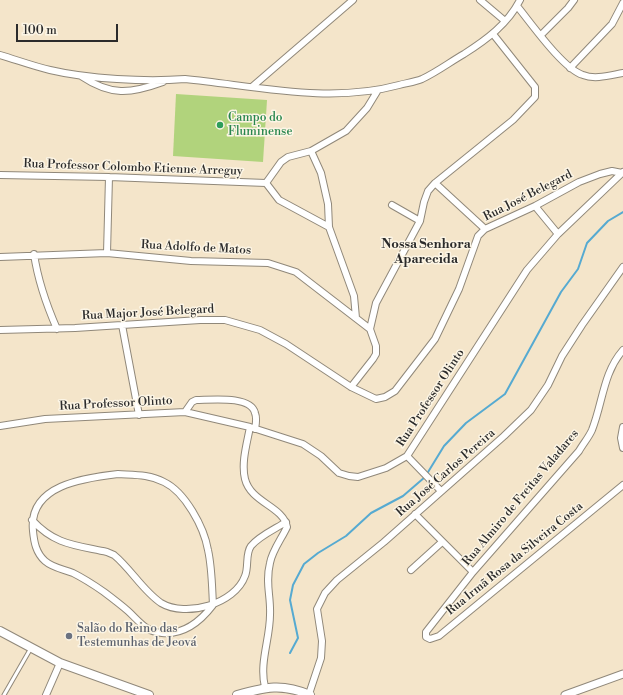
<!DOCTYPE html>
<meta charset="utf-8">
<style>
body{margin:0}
#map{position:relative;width:623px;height:695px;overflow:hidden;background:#f4e5ca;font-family:"Libre Bodoni",serif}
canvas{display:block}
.scale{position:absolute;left:16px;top:24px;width:102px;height:18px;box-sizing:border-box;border:2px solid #2b2b2b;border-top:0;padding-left:5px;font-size:12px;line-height:14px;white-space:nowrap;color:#2b2b2b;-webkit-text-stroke:3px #fcf5e5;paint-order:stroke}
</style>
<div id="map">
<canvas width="623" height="695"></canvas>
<div class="scale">100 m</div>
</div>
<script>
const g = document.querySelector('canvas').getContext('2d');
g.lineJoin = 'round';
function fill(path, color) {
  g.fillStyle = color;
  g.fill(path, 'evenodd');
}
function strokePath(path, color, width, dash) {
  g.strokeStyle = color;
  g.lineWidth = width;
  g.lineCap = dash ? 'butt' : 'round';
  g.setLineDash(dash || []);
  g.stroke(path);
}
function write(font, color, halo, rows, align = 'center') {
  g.font = font + ' "Libre Bodoni",serif';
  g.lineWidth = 3;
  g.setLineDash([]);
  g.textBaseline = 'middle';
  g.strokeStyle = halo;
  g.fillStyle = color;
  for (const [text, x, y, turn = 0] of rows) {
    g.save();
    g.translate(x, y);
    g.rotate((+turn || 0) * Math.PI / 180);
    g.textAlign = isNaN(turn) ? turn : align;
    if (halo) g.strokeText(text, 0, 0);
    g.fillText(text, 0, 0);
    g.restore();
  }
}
const green = new Path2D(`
 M176,94L267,100L263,162L173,156Z`);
const stream = new Path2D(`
 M290,653L298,638L290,600L293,585L304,564L318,553L346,536L371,513L403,496L425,477L444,446L466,423L505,394L561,292L578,269L587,243L608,221L623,212`);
const service = new Path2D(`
 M4,695L31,648`);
const minor = new Path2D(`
 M480,0L505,21
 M517,6C531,23 563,69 583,75C595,80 611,75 623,73
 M541,35L568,8L574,0
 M0,55C17,60 33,66 50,70C88,79 146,82 185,79C256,86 329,104 399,85C406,83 415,82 422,79C437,72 450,62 464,54C486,40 508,24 520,0
 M570,68L612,24L623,3
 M81,76C111,96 130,94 163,82
 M253,86L353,0
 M311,151L321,173L328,204L329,227L354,296L356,318
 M0,175L109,177L266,183
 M266,183L281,162L288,157L311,151L346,131L367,108L378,90
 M266,183L279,200L329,227
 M435,183L485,229
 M392,205L420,221
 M535,206L558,234
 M107,253L109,177
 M34,254C38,281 46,304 57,329
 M0,257L107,253L191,261L268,263L296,272L370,329L376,346V354L373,359L351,387
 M122,325L139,415
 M370,329L376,303L420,221L424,202L428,191L435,183L513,120L535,97V87L493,34
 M0,330L75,328L200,320H225L260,330L286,344L351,387L376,399L385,397L395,391L435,339L459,289L478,236L485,229L535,206L579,182L600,174L612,171L622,173
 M623,350C603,373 603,402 592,430C589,437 583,444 579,451L473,572L426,632V637L430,639L439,636L623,485
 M185,412L192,402L196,400C210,400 251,395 255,413C257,418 256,424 255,429
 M0,426L45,419L185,412L250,427L303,444L321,456L339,473L349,476L358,477L386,468L407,456L527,270L558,234L623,172
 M250,427C247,443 241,463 245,479C251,503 283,506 287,527C282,538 272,551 270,563C265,583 271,596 270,615C270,639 259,663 265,687
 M623,427L621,438L623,448
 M407,456L441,491
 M118,474C134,475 149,474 164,482C185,492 204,527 208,550C212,568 212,587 213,605C200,622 184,635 162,633C146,632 139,621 128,611C120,604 112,598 104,592C94,585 83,578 73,573C63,569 53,568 45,561C36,553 34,542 33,531C28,485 84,478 118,474Z
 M415,514L473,572
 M32,520C55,545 75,545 107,552L114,555C131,569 143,591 161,603C186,618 235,604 245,576C249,567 245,554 251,546C259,536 275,529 286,522
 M411,570L442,542
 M309,694L321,658L322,641L317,609L325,593L337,580L384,542L504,436L531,410L548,385L562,356L582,325L623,267
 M46,695L60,663`);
const tertiary = new Path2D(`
 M565,695L623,674`);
const secondary = new Path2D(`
 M0,631L60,663L149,695
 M237,695C266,687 282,683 310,695`);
const markers = [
 [220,125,4,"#2e9e5b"],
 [69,636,4,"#6b7280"]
];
const leisureNames = [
 ["Campo do",228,118],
 ["Fluminense",228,132]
];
const streetNames = [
 ["Rua Professor Colombo Etienne Arreguy",133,168,2],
 ["Rua José Belegard",528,196,-27],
 ["Rua Adolfo de Matos",196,248,3],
 ["Rua Major José Belegard",148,313,-3],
 ["Rua Professor Olinto",431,398,-57],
 ["Rua Professor Olinto",116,404,-3],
 ["Rua José Carlos Pereira",446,473,-41],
 ["Rua Almiro de Freitas Valadares",521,498,-50],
 ["Rua Irmã Rosa da Silveira Costa",515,559,-39]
];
const worshipNames = [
 ["Salão do Reino das",77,629],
 ["Testemunhas de Jeová",77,643]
];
const neighbourhoodNames = [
 ["Nossa Senhora",426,245],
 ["Aparecida",426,260]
];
fill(green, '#b1d37c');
strokePath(stream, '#56aad1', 2);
strokePath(service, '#90887a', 5);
strokePath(minor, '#90887a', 8);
strokePath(tertiary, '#90887a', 9);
strokePath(secondary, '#90887a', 10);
strokePath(service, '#fff', 3);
strokePath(minor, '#fff', 6);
strokePath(tertiary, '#fff', 7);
strokePath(secondary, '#fff', 8);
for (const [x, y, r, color] of markers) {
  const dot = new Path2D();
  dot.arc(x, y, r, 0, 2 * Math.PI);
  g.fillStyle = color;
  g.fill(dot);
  strokePath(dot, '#fcf5e5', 1.5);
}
write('12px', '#27864d', '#fcf5e5', leisureNames, 'left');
write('12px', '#2b2b2b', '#fcf5e5', streetNames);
write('12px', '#5b616d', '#fcf5e5', worshipNames, 'left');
write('bold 13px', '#2b2b2b', '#fcf5e5', neighbourhoodNames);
</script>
